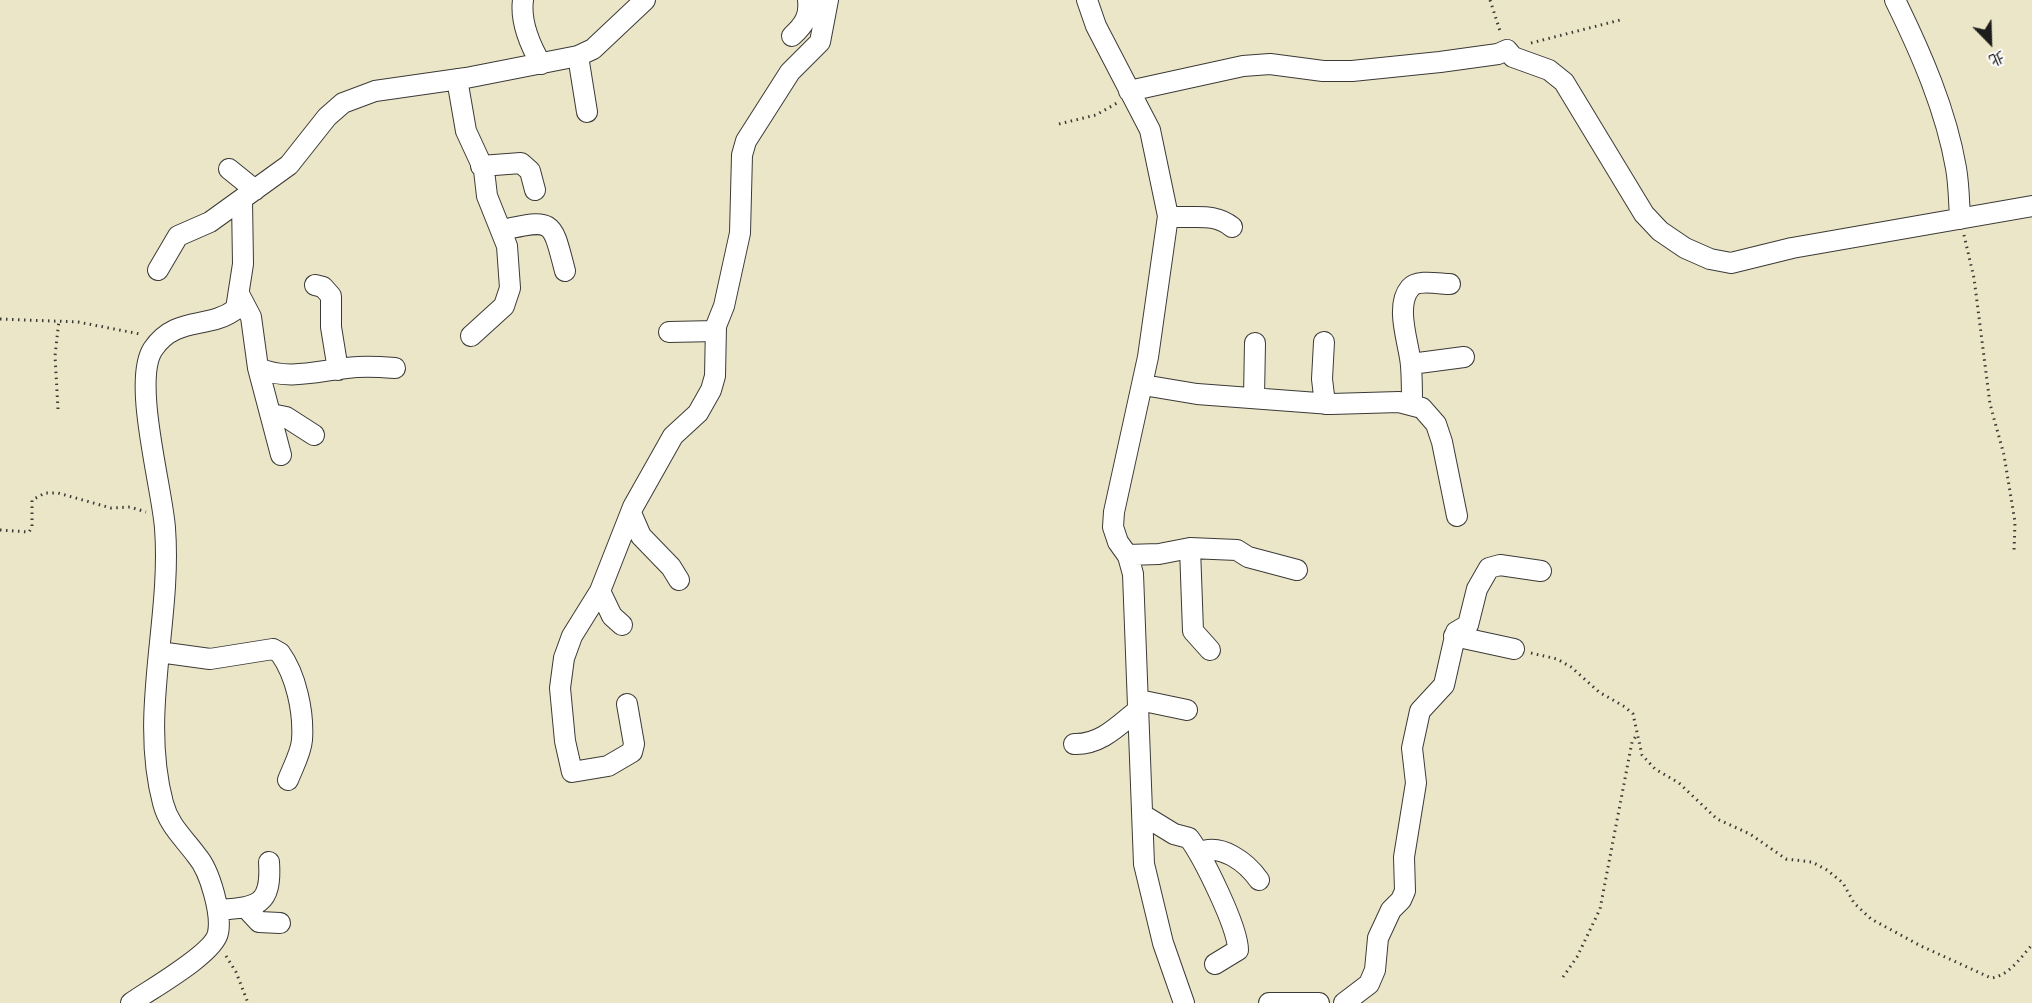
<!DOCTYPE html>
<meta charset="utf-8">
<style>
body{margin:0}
#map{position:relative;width:2032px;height:1003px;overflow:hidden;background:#ece6c8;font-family:"Architects Daughter","LXGW WenKai TC",sans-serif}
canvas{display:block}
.north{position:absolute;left:1960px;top:12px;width:60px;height:60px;-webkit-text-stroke:4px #fff;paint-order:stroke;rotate:157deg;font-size:16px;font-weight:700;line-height:24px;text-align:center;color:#1c1c1c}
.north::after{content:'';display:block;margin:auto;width:21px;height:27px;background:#1c1c1c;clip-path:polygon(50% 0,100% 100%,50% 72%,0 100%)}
</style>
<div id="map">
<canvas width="2032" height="1003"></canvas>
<div class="north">北</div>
</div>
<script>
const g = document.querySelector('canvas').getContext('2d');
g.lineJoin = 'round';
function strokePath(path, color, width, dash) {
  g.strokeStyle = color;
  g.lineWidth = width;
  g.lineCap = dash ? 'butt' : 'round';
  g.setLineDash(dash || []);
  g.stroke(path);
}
const path = new Path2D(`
 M1490,0L1501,34
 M1531,43L1620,20
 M1059,124L1096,115L1117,103
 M1964,235L1974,278L1990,404L2004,455L2015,522L2014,551
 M0,319L78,322L140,334
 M58,409L55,356L59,320
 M0,530L29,532L32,527V500L45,493H58L111,508L130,507L146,512
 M1531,653L1557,659L1571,667L1599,692L1625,707L1633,714L1642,755L1655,769L1679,783L1717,819L1750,834L1786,859L1812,862L1827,870L1843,883L1854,903L1871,919L1921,946L1991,978C2009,976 2020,958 2032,945
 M226,956L236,972L248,1003
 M1563,977L1577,957L1600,909L1632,742L1636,736`);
const minor = new Path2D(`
 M523,0C520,22 530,45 541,64
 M1087,0L1096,26L1150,130L1168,216L1148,357L1114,512L1113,527L1118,542L1128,556L1133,574L1144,864L1163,943L1184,1003
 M1895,0C1921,53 1946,110 1956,168C1959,185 1959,202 1960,219
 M792,36C804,25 810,16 808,0
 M578,56L587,112
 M457,79L466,131L484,170L487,196L507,246L510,288L504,306L471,336
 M1129,91L1243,66L1270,64L1323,71H1352L1440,62L1498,54L1507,50L1513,57L1549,70L1564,82L1644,214L1660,231L1685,248L1710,259L1731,263L1792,248L2032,206
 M481,166L521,163L530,171L535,190
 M229,169L255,190
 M1168,216C1191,220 1213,211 1232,227
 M503,230C554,218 552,221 565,271
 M158,270L178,236L210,222L289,165L327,117L343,103L375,91L466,78L578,56L593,49L645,0
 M315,285L323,287L331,296V327L338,370
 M239,294L251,317L258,368L281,455
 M669,332L716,331
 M1324,342L1322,379L1325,404
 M1411,364L1464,357
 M258,368C290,382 323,369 357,367C369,366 383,367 395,368
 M1143,385L1197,394L1331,404L1399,402L1422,408L1436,424L1442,442L1457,516
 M1254,397L1255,343
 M1412,404C1412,391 1412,379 1411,366C1410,346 1394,307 1410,288C1417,279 1440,284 1450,284
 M271,414L286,417L314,435
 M631,513L641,536L671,567L679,580
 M1190,548L1193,631L1210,650
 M1127,555L1159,554L1190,548L1237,550L1248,557L1297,570
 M600,591L612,616L622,625
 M1454,636L1514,649
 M159,652L210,659L273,649L280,653C296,675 304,712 302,740C301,753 293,767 288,780
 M1139,700L1187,710
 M627,704L634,744L632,752L608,766L572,772L565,741L560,688L564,658L572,636L600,591L633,507L673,436L698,413L711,390L715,376L716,326L724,306L740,233L742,155L746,141L790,72L820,42L828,0
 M1074,744C1101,745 1119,725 1139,709
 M1143,815L1174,834L1189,838C1203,857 1238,927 1238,950L1215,964
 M1199,853C1221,842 1247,863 1259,880
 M246,908L259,922L280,923
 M218,910C256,907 272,907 269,862
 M131,1003C149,990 214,954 218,933C222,914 210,871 197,856C184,838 169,826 163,803C139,712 172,620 165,528C162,487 132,381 153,349C176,315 209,330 236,309L243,264L242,200
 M1269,1003H1319
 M1344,1003L1369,984L1375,970L1378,938L1391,910L1401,900L1405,891L1404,857L1416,783L1412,748L1420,711L1444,685L1456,632L1468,625L1477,589L1489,568L1500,565L1541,571`);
strokePath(minor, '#3b3a36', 22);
strokePath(path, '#3b3a36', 3, [1.5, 4.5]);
strokePath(minor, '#fff', 20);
</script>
